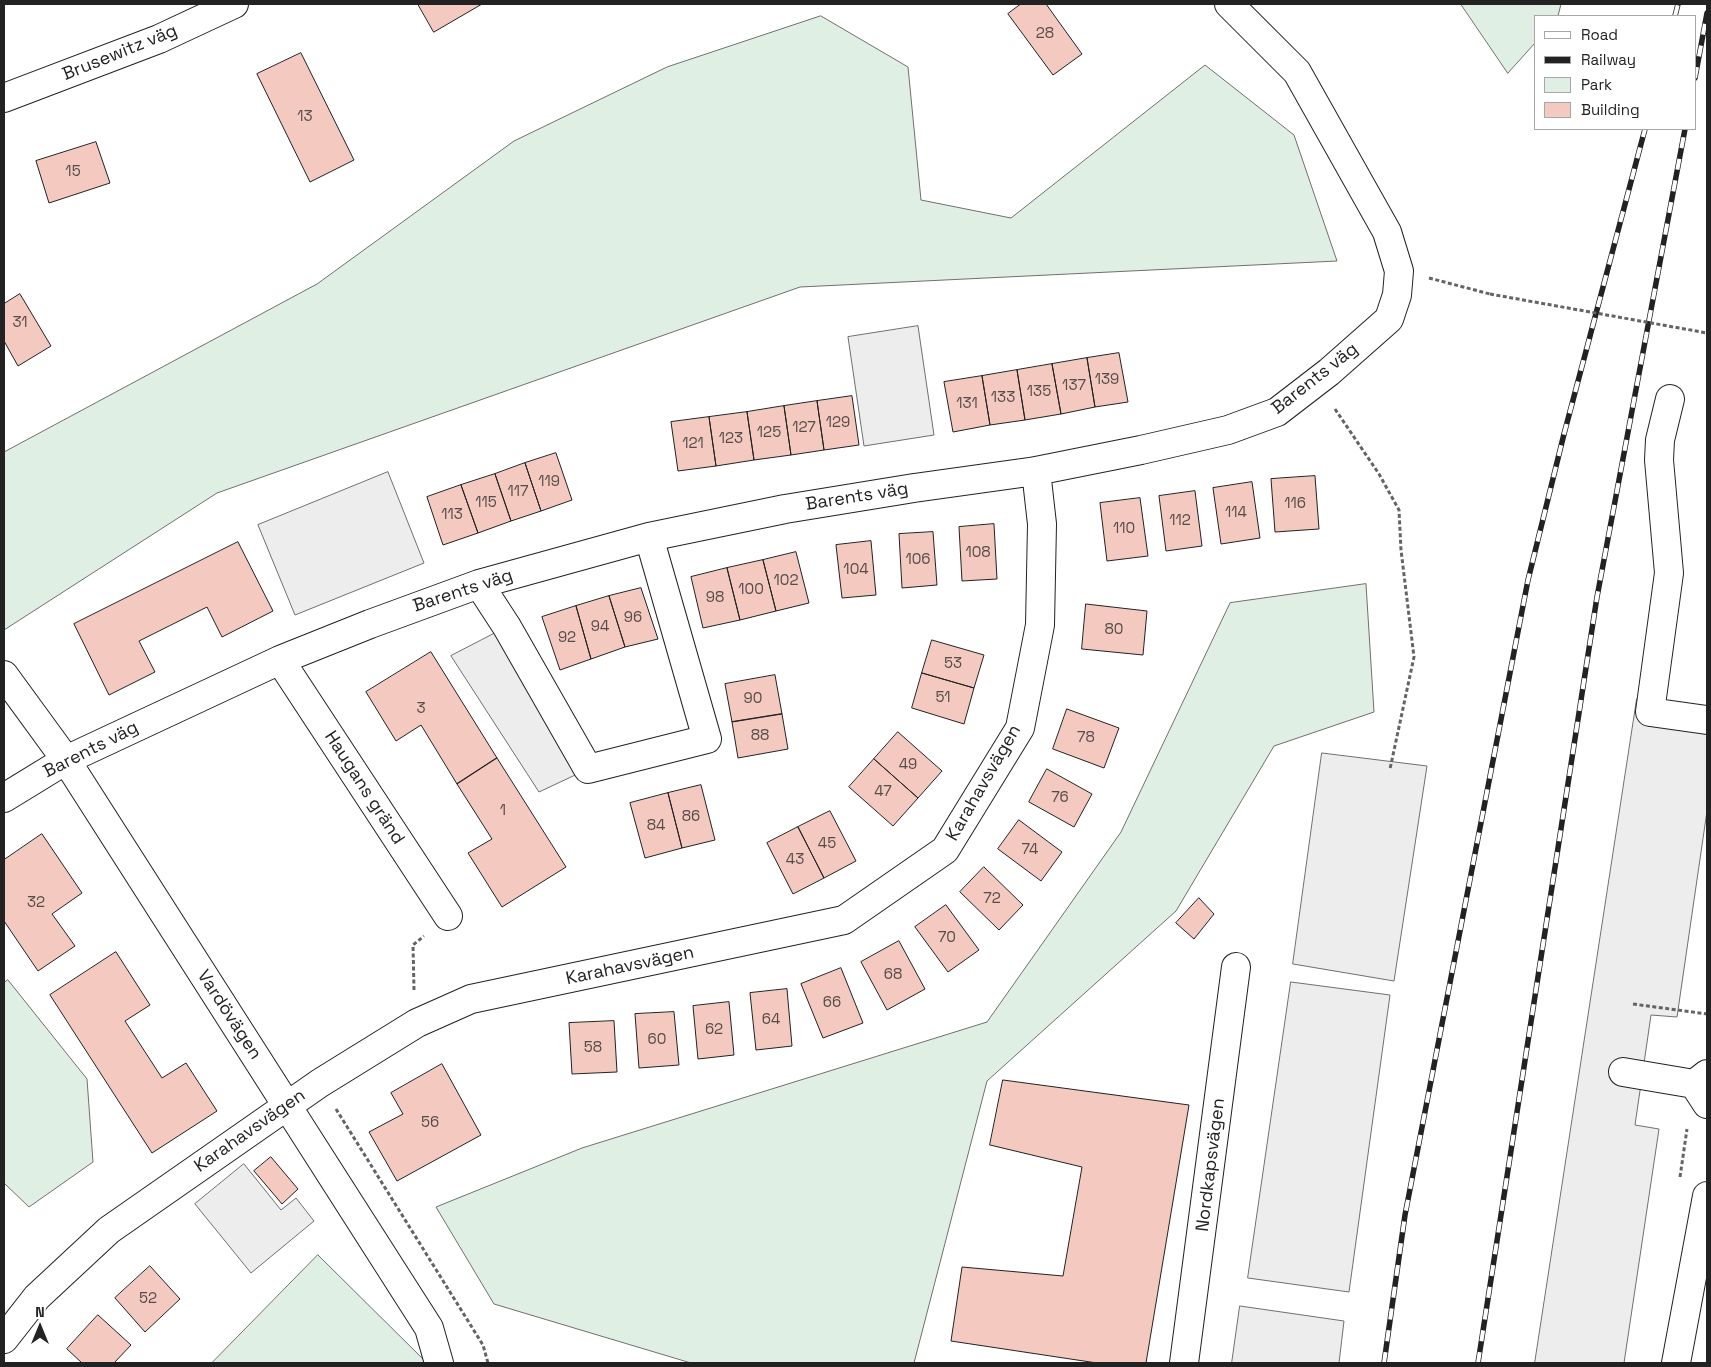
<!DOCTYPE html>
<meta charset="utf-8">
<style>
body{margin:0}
#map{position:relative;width:1711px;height:1367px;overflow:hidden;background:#fff;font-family:"Space Grotesk",sans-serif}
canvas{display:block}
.frame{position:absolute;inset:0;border:5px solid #222;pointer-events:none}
.legend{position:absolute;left:1534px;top:15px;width:162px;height:115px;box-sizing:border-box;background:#fff;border:1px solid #a7a7a7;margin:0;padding:6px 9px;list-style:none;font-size:15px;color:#222}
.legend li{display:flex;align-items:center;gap:10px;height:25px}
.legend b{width:25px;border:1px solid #a7a7a7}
.north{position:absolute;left:15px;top:1302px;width:50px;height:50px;-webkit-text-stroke:4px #fff;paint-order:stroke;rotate:0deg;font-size:14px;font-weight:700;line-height:20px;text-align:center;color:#222}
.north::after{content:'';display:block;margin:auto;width:18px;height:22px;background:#222;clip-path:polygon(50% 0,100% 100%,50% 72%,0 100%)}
</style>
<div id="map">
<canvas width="1711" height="1367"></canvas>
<div class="frame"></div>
<ul class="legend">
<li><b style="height:6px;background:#fff"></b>Road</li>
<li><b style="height:6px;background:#222"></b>Railway</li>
<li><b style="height:14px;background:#e0efe3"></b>Park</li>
<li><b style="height:14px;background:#f3c9c0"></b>Building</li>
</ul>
<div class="north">N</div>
</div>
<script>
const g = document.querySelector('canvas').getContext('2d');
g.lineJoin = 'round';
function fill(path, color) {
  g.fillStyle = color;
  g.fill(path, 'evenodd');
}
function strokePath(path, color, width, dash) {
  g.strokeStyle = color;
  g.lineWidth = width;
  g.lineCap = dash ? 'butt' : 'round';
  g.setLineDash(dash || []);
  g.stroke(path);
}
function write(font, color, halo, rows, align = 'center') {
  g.font = font + ' "Space Grotesk",sans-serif';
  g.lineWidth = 4;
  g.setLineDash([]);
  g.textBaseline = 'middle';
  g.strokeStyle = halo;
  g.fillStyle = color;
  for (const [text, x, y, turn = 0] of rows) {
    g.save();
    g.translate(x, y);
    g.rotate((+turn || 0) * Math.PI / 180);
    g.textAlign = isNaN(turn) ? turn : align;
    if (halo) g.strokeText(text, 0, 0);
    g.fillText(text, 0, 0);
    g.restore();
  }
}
const green = new Path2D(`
 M1461,4H1561L1558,16H1535V43L1508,73Z
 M821,16L908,67L921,200L1011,218L1205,65L1294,135L1337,261L800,287L217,493L4,630V452L317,284L514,141L667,67Z
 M1366,584L1374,712L1274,746L1176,911L987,1081L914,1363H691L494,1304L436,1207L582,1148L987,1022L1121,832L1230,603Z
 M8,980L87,1079L93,1162L29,1207L4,1183V983Z
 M318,1255L427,1363H212Z`);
const parking = new Path2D(`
 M918,326L934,435L864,446L848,337Z
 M388,472L424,563L295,615L258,525Z
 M507,627L588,769L539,792L451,656Z
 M1637,699L1707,707V811L1677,1017L1651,1015L1635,1125L1659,1129L1624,1363H1535Z
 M1322,753L1427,766L1394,981L1293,964Z
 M1291,982L1390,995L1349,1292L1248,1278Z
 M244,1164L281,1210L296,1198L314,1221L251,1273L195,1204Z
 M1240,1306L1344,1321L1339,1363H1232Z`);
const building = new Path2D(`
 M418,4H482L434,32Z
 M1021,4H1046L1082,54L1053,75L1008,14Z
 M301,53L354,160L310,182L257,74Z
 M96,142L110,183L49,203L36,161Z
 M20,294L51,346L18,366L4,341V304Z
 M1119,353L1128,402L1095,407L1087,358Z
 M1087,358L1095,407L1061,414L1052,364Z
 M1052,364L1061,414L1025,420L1017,370Z
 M1017,370L1025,420L990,425L982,376Z
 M982,376L990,425L953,432L944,382Z
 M852,396L859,445L824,450L817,401Z
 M817,401L824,450L791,455L784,406Z
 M784,406L791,455L754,460L747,412Z
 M747,412L754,460L716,466L709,417Z
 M709,417L716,466L678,471L671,422Z
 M556,453L572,500L541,511L525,463Z
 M525,463L541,511L511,521L495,474Z
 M495,474L511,521L478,533L461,485Z
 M1315,476L1319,529L1275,532L1271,479Z
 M1252,482L1260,538L1221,544L1213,488Z
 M461,485L478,533L443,545L427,497Z
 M1195,491L1202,546L1166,551L1159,496Z
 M1140,498L1148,556L1107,561L1100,503Z
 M994,524L997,579L962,581L959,527Z
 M933,532L937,585L902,588L899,534Z
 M871,541L876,595L842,598L836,545Z
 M238,542L273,611L222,637L207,607L139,641L155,672L109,695L74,624Z
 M796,552L809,603L776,611L763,560Z
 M763,560L776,611L740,620L727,568Z
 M727,568L740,620L703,628L691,577Z
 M641,588L658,639L625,647L609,596Z
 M609,596L625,647L591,659L576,606Z
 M1086,604L1147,611L1143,655L1082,649Z
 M576,606L591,659L560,670L542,617Z
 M932,640L984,655L974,688L922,673Z
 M431,652L497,758L457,784L421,725L396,741L366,692Z
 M922,673L974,688L964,724L912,708Z
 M775,675L782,714L732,722L725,684Z
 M1067,709L1119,728L1104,768L1053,749Z
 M782,714L788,749L738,758L732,722Z
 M898,732L942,771L918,798L874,759Z
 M497,758L566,867L502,907L468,853L492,839L457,784Z
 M874,759L918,798L893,826L849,787Z
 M1047,769L1092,794L1074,827L1029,802Z
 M701,785L715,840L682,848L668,793Z
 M668,793L682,848L645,858L630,803Z
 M830,811L856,861L824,878L798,827Z
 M1019,820L1062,852L1041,881L998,849Z
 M798,827L824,878L793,894L767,843Z
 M42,834L82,893L52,914L75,946L38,971L4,921V860Z
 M984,867L1023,905L999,930L960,892Z
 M1199,898L1214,914L1194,939L1176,923Z
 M946,905L979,950L948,972L915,927Z
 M899,941L925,989L887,1010L861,962Z
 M116,952L150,1005L125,1021L162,1078L186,1063L217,1111L152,1153L50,995Z
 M841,968L863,1023L823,1038L801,984Z
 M787,989L792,1046L756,1050L750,993Z
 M729,1002L734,1055L698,1059L693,1006Z
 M674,1012L679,1065L639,1068L635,1014Z
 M614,1021L617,1072L572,1074L569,1023Z
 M442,1064L481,1135L397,1181L369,1132L403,1114L391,1093Z
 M1003,1080L1189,1105L1146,1363H1097L951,1341L962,1267L1063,1276L1082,1167L990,1145Z
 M271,1157L298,1189L282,1204L254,1171Z
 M150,1266L180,1299L145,1332L115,1298Z
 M98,1315L131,1345L114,1363H82L67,1349Z`);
const path = new Path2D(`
 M1429,278L1490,294
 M1335,409L1379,474L1399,510L1401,550L1414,657L1390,769
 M414,990L413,945L424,936
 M1633,1004L1707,1014
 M336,1109L483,1345L488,1363
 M1680,1177L1687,1129`);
const minor = new Path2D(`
 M4,98L159,39L234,4
 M1670,399L1660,440L1659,460L1669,573L1650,712L1707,720
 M479,584L507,627L588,769L707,739L649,537
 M280,660L448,916
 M4,675L66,760L429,1328L439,1363
 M4,798L66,760L280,660L370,624L479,584L649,537L785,509L914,488L1036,471L1141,450L1228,430L1277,412L1329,372L1389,319L1397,295L1399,271L1387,232L1297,72L1229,4
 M1623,1072L1694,1084L1707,1074
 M1694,1084L1707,1104
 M4,1339L37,1297L109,1230L320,1083L417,1023L471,999L844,920L945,850L1020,728L1040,625L1042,524L1036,471
 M1184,1363L1236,967
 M1676,1363L1707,1196`);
const rail = new Path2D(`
 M1675,16L1678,4
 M1695,78L1707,13
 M1384,1363L1405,1215L1528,580L1564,434L1645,129
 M1478,1363L1597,597L1685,129`);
const pathBridge = new Path2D(`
 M1490,294L1707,333`);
const numberNames = [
 ["28",1045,34],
 ["13",305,117],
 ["15",73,172],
 ["31",20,323],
 ["139",1107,380],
 ["137",1074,386],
 ["135",1039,392],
 ["133",1003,398],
 ["131",967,404],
 ["129",838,423],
 ["127",804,428],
 ["125",769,433],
 ["123",731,439],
 ["121",693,444],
 ["119",549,482],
 ["117",518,492],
 ["115",486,503],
 ["116",1295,504],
 ["114",1236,513],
 ["113",452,515],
 ["112",1180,521],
 ["110",1124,529],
 ["108",978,553],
 ["106",918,560],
 ["104",856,570],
 ["102",786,581],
 ["100",751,590],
 ["98",715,598],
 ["96",633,618],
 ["94",600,627],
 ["80",1114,630],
 ["92",567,638],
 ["53",953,664],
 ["51",943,698],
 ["90",753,699],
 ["3",421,709],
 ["88",760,736],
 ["78",1086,738],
 ["49",908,765],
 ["47",883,792],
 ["76",1060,798],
 ["1",503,811],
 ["86",691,817],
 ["84",656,826],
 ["45",827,844],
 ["74",1030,850],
 ["43",795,860],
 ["72",992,899],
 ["32",36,903],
 ["70",947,938],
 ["68",893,975],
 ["66",832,1003],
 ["64",771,1020],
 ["62",714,1030],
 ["60",657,1040],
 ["58",593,1048],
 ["56",430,1123],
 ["52",148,1299]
];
const streetNames = [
 ["Brusewitz väg",120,53,-22],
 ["Barents väg",1315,379,-38],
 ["Barents väg",857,497,-9],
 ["Barents väg",463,591,-18],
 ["Barents väg",91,750,-27],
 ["Karahavsvägen",984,783,-60],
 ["Haugans gränd",364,788,57],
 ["Karahavsvägen",630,966,-12],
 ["Vardövägen",229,1015,57],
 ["Karahavsvägen",250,1131,-35],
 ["Nordkapsvägen",1211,1165,-83]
];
fill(green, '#e0efe3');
strokePath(green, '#6f6f6f', 1);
fill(parking, '#ededed');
strokePath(parking, '#6f6f6f', 1);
fill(building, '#f3c9c0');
strokePath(building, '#222', 1);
strokePath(minor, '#222', 30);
strokePath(path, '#646464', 3, [4, 2.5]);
strokePath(minor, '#fff', 28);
strokePath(rail, '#222', 5.5);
strokePath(rail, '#fff', 4, [11]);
strokePath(pathBridge, '#646464', 3, [4, 2.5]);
write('15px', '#564c4a', null, numberNames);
write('18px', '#222', '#fff', streetNames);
</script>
